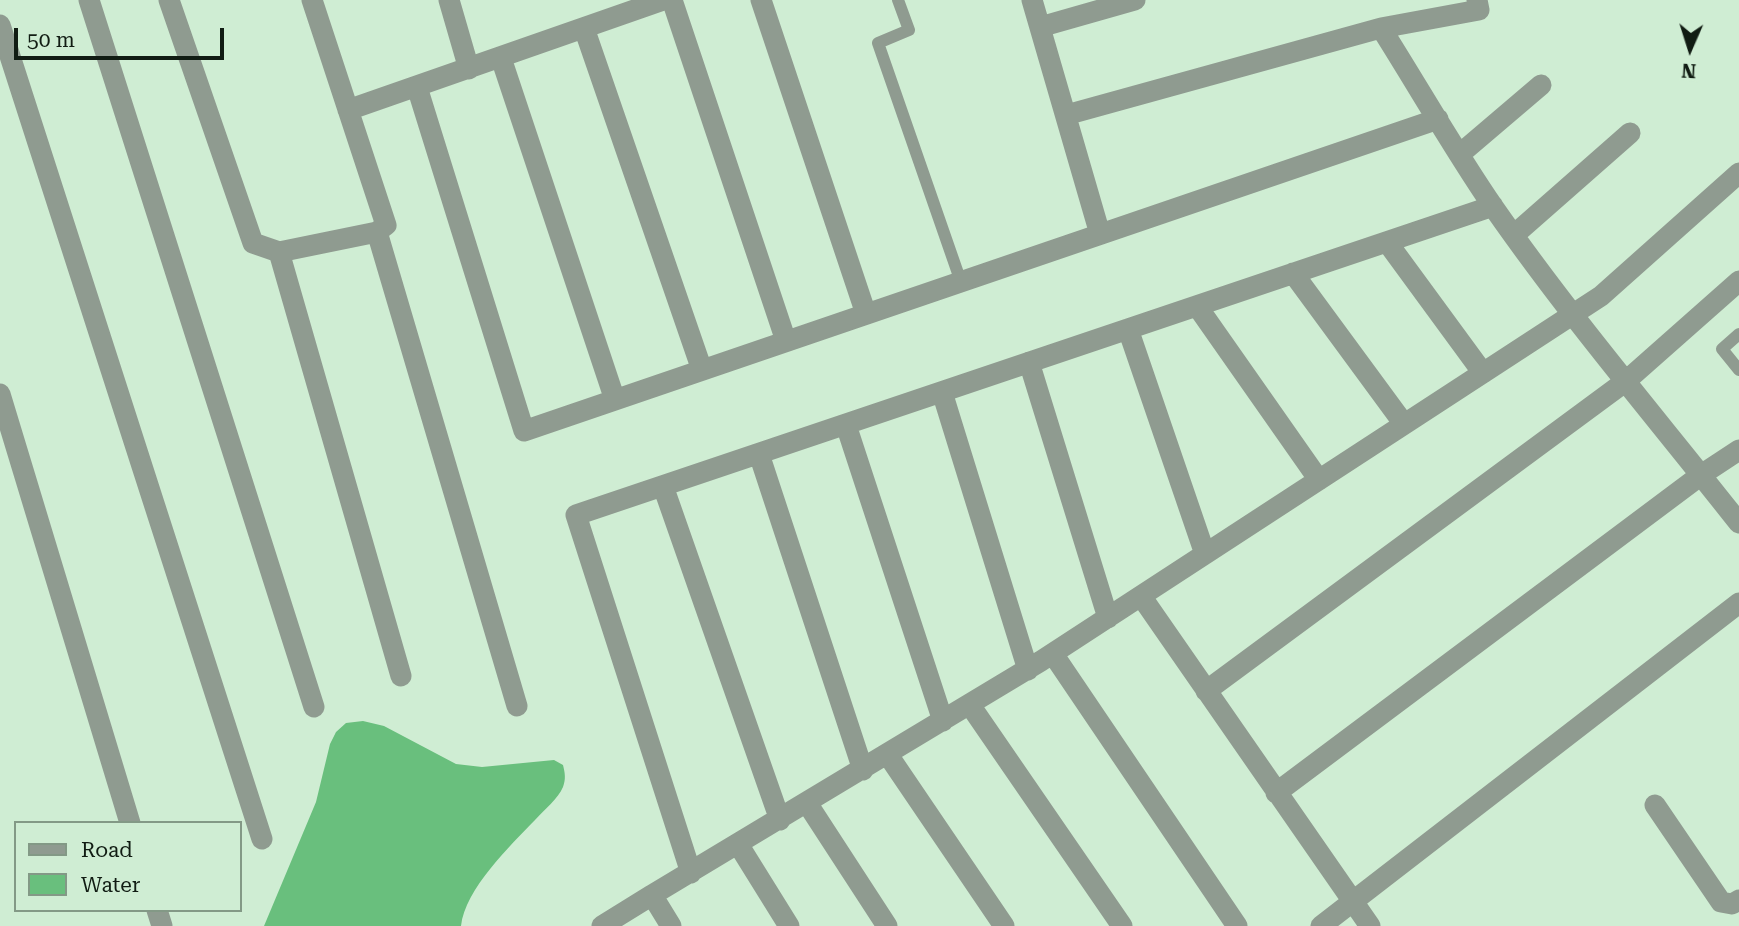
<!DOCTYPE html>
<style>
body{margin:0}
#map{position:relative;width:1739px;height:926px;overflow:hidden;background:#cfedd3;font-family:"Roboto Serif",serif}
canvas{display:block}
.legend{position:absolute;left:14px;top:821px;width:228px;height:91px;box-sizing:border-box;background:#cfedd3;border:2px solid #839986;margin:0;padding:9px 12px;list-style:none;font-size:21px;color:#111c13}
.legend li{display:flex;align-items:center;gap:14px;height:35px}
.legend b{width:35px;border:2px solid #839986}
.north{position:absolute;left:1655px;top:14px;width:70px;height:70px;-webkit-text-stroke:5px #cfedd3;paint-order:stroke;rotate:183deg;font-size:19px;font-weight:700;line-height:28px;text-align:center;color:#111c13}
.north::after{content:'';display:block;margin:auto;width:24px;height:32px;background:#111c13;clip-path:polygon(50% 0,100% 100%,50% 72%,0 100%)}
.scale{position:absolute;left:14px;top:28px;width:210px;height:32px;box-sizing:border-box;border:4px solid #111c13;border-top:0;padding-left:9px;font-size:21px;line-height:24px;white-space:nowrap;color:#111c13;-webkit-text-stroke:5px #cfedd3;paint-order:stroke}
</style>
<div id="map">
<canvas width="1739" height="926"></canvas>
<ul class="legend">
<li><b style="height:9px;background:#8f9b90"></b>Road</li>
<li><b style="height:19px;background:#69bf7d"></b>Water</li>
</ul>
<div class="north">N</div>
<div class="scale">50 m</div>
</div>
<script>
const g = document.querySelector('canvas').getContext('2d');
g.lineJoin = 'round';
function fill(path, color) {
  g.fillStyle = color;
  g.fill(path, 'evenodd');
}
function strokePath(path, color, width, dash) {
  g.strokeStyle = color;
  g.lineWidth = width;
  g.lineCap = dash ? 'butt' : 'round';
  g.setLineDash(dash || []);
  g.stroke(path);
}
const water = new Path2D(`
 M363,721L384,726L456,764L482,767L554,760L563,765C565,773 566,779 563,787C558,799 544,810 535,820C510,846 465,889 461,926H264L316,802L330,744L336,732L346,723Z`);
const lane = new Path2D(`
 M898,0L909,30L878,43L961,282
 M1739,334L1722,349L1739,370`);
const street = new Path2D(`
 M89,0L314,707
 M169,0L253,243L279,252L377,232L386,225L312,0
 M449,0L469,69
 M672,0L786,341
 M761,0L866,314
 M1032,0L1100,234
 M0,25L262,839
 M1040,27L1135,0
 M584,28L702,370
 M1381,28L1479,10L1477,0
 M501,58L615,400
 M417,87L524,431L1438,119
 M348,110L663,0
 M1066,115L1381,28C1419,88 1454,150 1494,208C1570,317 1657,419 1739,523
 M1460,154L1541,85
 M377,232L517,706
 M1514,235L1630,133
 M1387,242L1483,373
 M279,252L401,676
 M1293,273L1404,424
 M1197,306L1319,480
 M1128,329L1205,554
 M1029,362L1108,618
 M942,392L1028,670
 M0,394L130,823
 M846,425L943,721
 M759,454L863,770
 M663,486L780,820
 M1141,596L1370,926
 M1053,654L1237,926
 M1206,691L1626,381L1739,281
 M970,705L1122,926
 M888,755L1004,926
 M1276,793L1701,475L1739,450
 M807,803L887,926
 M1655,805L1721,902L1732,904L1739,900
 M738,844L789,926
 M691,873L576,515L1493,206
 M157,910L162,926
 M602,926L652,895
 M671,926L652,895L1041,661L1601,296L1739,173
 M1321,926L1739,603`);
fill(water, '#69bf7d');
strokePath(lane, '#8f9b90', 12);
strokePath(street, '#8f9b90', 21);
</script>
